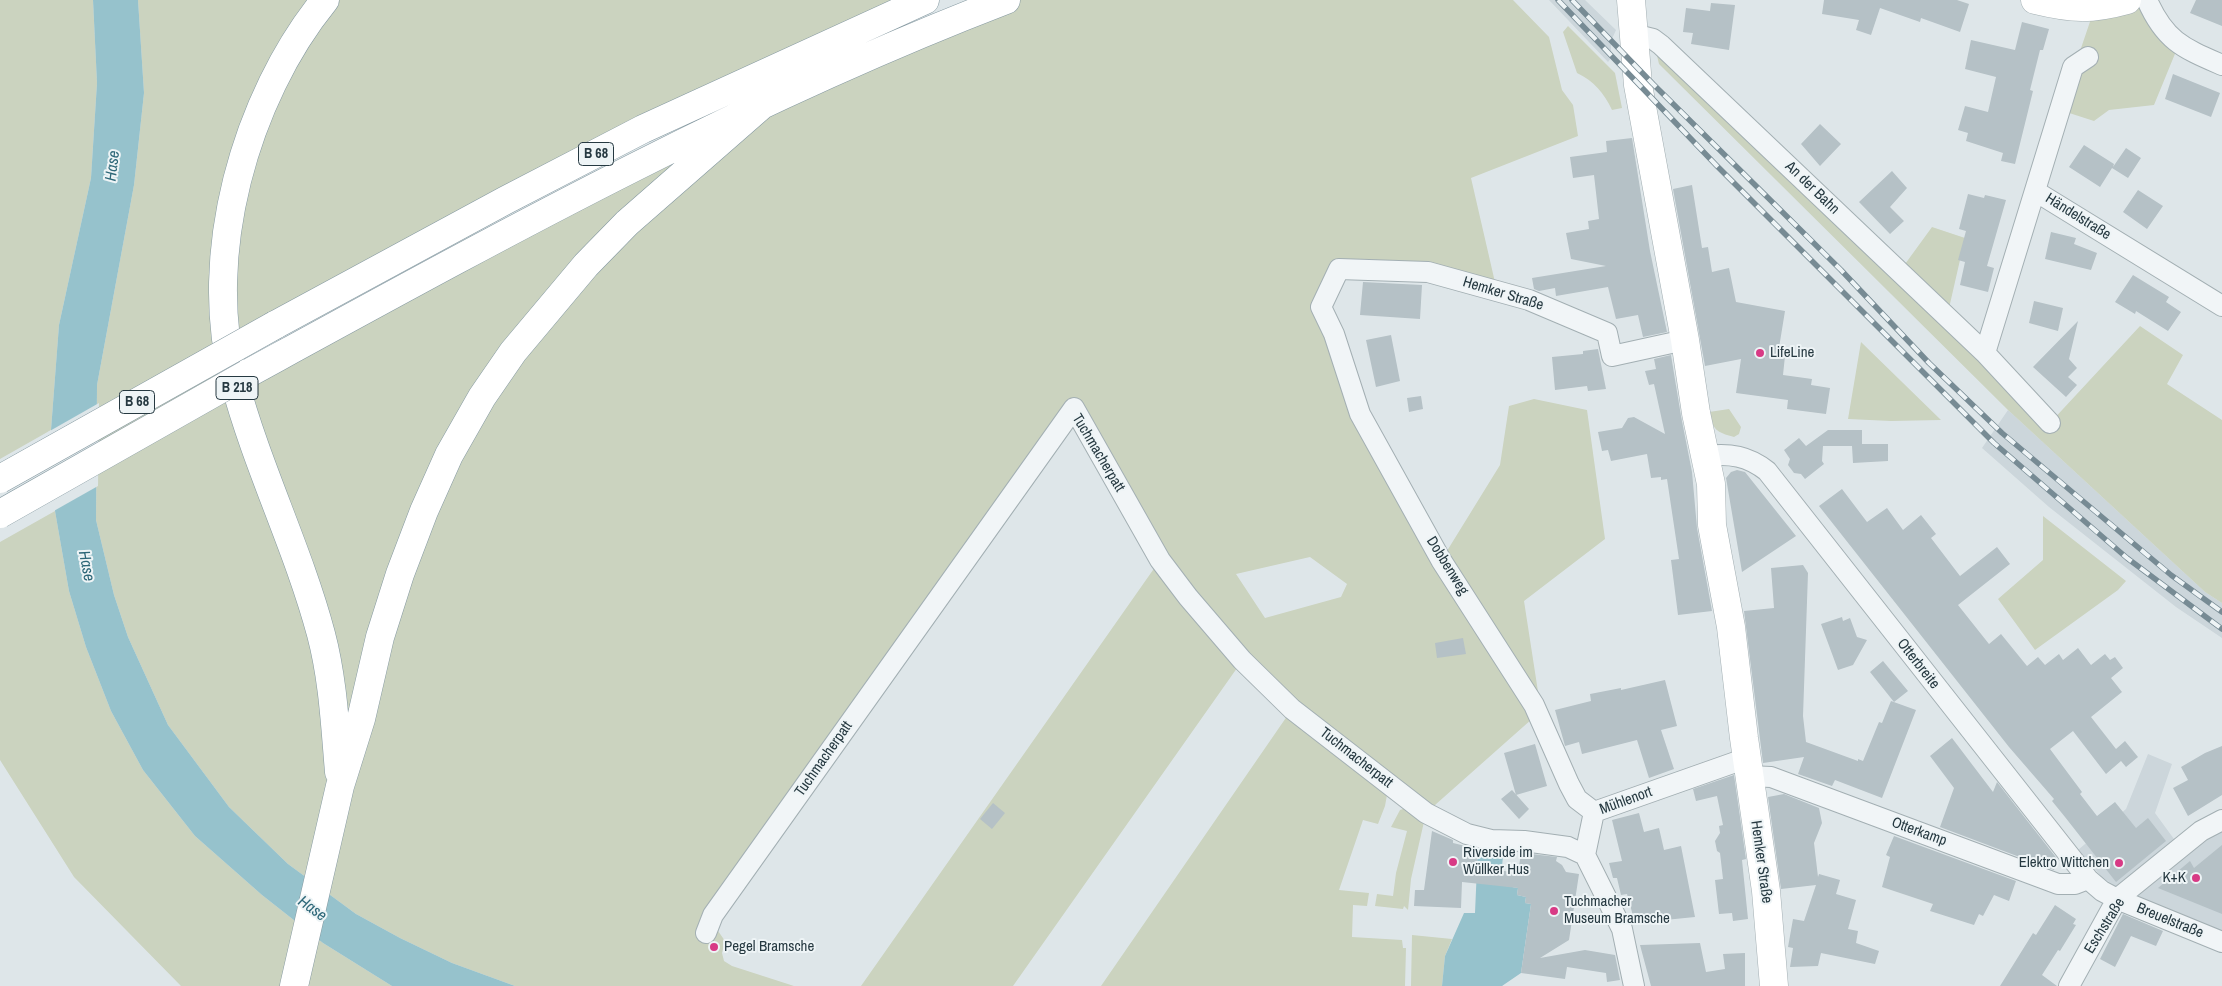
<!DOCTYPE html>
<meta charset="utf-8">
<style>
body{margin:0}
canvas{display:block;background:#dee6e9}
</style>
<canvas width="2222" height="986"></canvas>
<script>
const g = document.querySelector('canvas').getContext('2d');
g.lineJoin = 'round';
function fill(path, color) {
  g.fillStyle = color;
  g.fill(path, 'evenodd');
}
function strokePath(path, color, width, dash) {
  g.strokeStyle = color;
  g.lineWidth = width;
  g.lineCap = dash ? 'butt' : 'round';
  g.setLineDash(dash || []);
  g.stroke(path);
}
function write(font, color, halo, rows, align = 'center') {
  g.font = font + ' "Archivo Narrow",sans-serif';
  g.lineWidth = 4;
  g.setLineDash([]);
  g.textBaseline = 'middle';
  g.strokeStyle = halo;
  g.fillStyle = color;
  for (const [text, x, y, turn = 0] of rows) {
    g.save();
    g.translate(x, y);
    g.rotate((+turn || 0) * Math.PI / 180);
    g.textAlign = isNaN(turn) ? turn : align;
    if (halo) g.strokeText(text, 0, 0);
    g.fillText(text, 0, 0);
    g.restore();
  }
}
const built = new Path2D(`
 M1549,0H1585L1616,30L1611,41V58L1608,62Z
 M2008,410L2205,592L2222,603V638L2176,607L2049,507L1982,448Z
 M2148,754L2172,764L2155,813L2182,850L2222,823V931L2146,901L2115,886L2102,877L2078,850L2126,809Z`);
const green = new Path2D(`
 M0,0H93L97,83L91,178L59,325L51,430L0,459Z
 M138,0H925L229,350L234,378L1006,0H1513L1549,37L1562,90L1573,105L1578,136L1471,178L1497,291L1340,269L1321,307L1360,414L1442,559L1500,465L1509,406L1534,399L1587,410L1605,539L1524,601L1541,711L1426,813L1411,879L1408,910L1404,906L1403,909L1375,906L1377,894L1393,896L1396,873L1407,831L1391,827L1400,810L1406,808L1387,795L1385,806L1378,824L1363,820L1339,890L1369,893L1367,906L1353,905L1352,937L1402,940L1403,948H1406L1405,986H1101L1292,709L1242,661L1013,986H861L1160,560L1074,409L713,915L716,928L725,941L722,953L724,961L732,966L794,986H515L452,963L400,938L356,914L288,864L229,807L168,725L128,637L114,595L96,520L97,385L134,185L144,93ZM1310,557L1347,584L1341,597L1265,618L1236,574Z
 M2147,0L2179,44L2154,105L2109,110L2094,121L2060,110L2095,7Z
 M1568,26L1615,73L1622,108L1612,110C1604,93 1594,81 1577,73L1563,32Z
 M1653,39L1900,271L1932,227L1965,238L1947,317L2050,423L2140,326L2183,355L2167,384L2222,420V603L2205,592L2008,410L1659,64Z
 M1861,342L1941,420L1891,421L1848,419Z
 M1729,409L1741,427L1739,434L1734,437C1716,432 1713,430 1709,412Z
 M55,511L69,591L86,647L111,711L143,770L195,836L262,895L323,943L392,986H181L74,877L0,760V542Z
 M2043,516L2126,581L2118,590L2035,650L1998,599L2043,560Z
 M1412,935L1452,939L1445,956L1442,986H1411Z`);
const water = new Path2D(`
 M93,0H138L144,93L134,185L97,385L96,520L114,595L128,637L168,725L229,807L288,864L356,914L400,938L452,963L515,986H392L323,943L262,895L195,836L143,770L111,711L86,647L69,591L55,511L51,430L59,325L91,178L97,83Z
 M1478,844L1504,847L1500,885L1518,888L1517,895L1526,897L1525,903L1531,904L1521,973L1502,986H1442L1445,956L1464,913H1475Z`);
const pier = new Path2D(`
 M99,403L98,486L52,512L48,432Z`);
const building = new Path2D(`
 M1824,0H1957L1969,4L1960,32L1921,18L1920,22L1880,8L1871,35L1856,30L1859,20L1822,14Z
 M2196,0H2222V26L2190,13Z
 M1711,3L1735,5L1729,50L1691,44L1693,33L1683,32L1686,8L1710,11Z
 M2022,22L2049,29L2043,50H2040L2030,90L2033,91L2015,164L2001,161L2003,153L1966,141L1968,133L1958,130L1965,106L1988,112L1996,77L1965,69L1971,40L2015,50Z
 M2173,74L2220,93L2211,117L2165,99Z
 M1820,124L1841,144L1820,166L1801,144Z
 M1632,138L1650,251L1667,332L1643,337L1638,315L1616,319L1608,287L1556,296L1555,288L1539,291L1534,289L1532,278L1606,266L1571,259L1566,233L1589,229L1588,221L1599,219L1594,175L1573,178L1570,157L1607,152L1606,141Z
 M2084,145L2114,164L2113,167L2126,148L2141,158L2128,178L2112,168L2100,187L2069,167Z
 M1892,171L1907,188L1890,207L1904,221L1890,234L1859,202Z
 M1692,185L1702,248L1708,247L1712,272L1729,268L1736,302L1785,311L1778,354L1785,356L1783,375L1812,379L1811,385L1830,388L1826,414L1787,409L1788,400L1736,393L1741,359L1705,366L1673,189Z
 M2138,190L2163,206L2147,229L2123,212Z
 M1968,194L1984,198L1985,195L2006,200L1987,266L1994,268L1988,292L1960,285L1965,262L1958,260L1966,231L1959,229Z
 M2051,232L2076,238L2074,244L2097,253L2091,270L2045,259Z
 M2133,275L2169,297L2166,302L2181,312L2168,331L2136,311L2135,314L2115,302Z
 M1363,282L1422,285L1420,319L1360,315Z
 M2034,301L2063,308L2058,331L2029,323Z
 M2078,321L2069,359L2077,368L2068,377L2077,385L2066,397L2033,367Z
 M1391,335L1400,381L1376,387L1366,340Z
 M1598,349L1606,389L1588,391L1587,386L1555,390L1552,357L1583,354V351Z
 M1671,355L1681,416L1692,472L1697,528L1712,611L1678,615L1671,560L1679,559L1667,479L1661,480V477L1651,478L1647,454L1611,461L1608,450L1602,451L1598,432L1622,428L1628,418L1634,417L1665,434L1654,384L1649,385L1645,371L1656,369L1654,359Z
 M1421,396L1423,409L1409,412L1407,398Z
 M1828,430H1862V444H1888V461L1853,463L1852,446H1823L1822,461L1824,464L1805,479L1801,474L1794,473L1788,465L1790,459L1784,450L1799,438L1806,446Z
 M1737,470L1745,472L1796,536L1742,572L1726,478L1731,472Z
 M1842,489L1867,522L1887,508L1903,530L1921,515L1936,534L1931,538L1960,576L1997,547L2010,564L1958,605L1989,644L2001,634L2027,666L2038,657L2045,665L2059,654L2063,660L2078,648L2091,665L2105,654L2110,660L2115,657L2123,668L2111,678L2122,692L2091,717L2116,749L2125,741L2138,757L2126,767L2121,761L2106,774L2073,731L2050,749L2082,792L2080,794L2097,816L2115,802L2136,828L2148,818L2166,841L2116,882L2065,817L2052,801L2054,799L2009,747L1819,506Z
 M1803,565L1808,573L1803,716L1806,742L1858,761V759L1863,761L1879,722L1882,723L1891,701L1916,710L1882,798L1835,780L1832,786L1798,774L1804,757L1763,763L1744,611L1774,608L1771,568Z
 M1842,617L1843,621L1850,618L1857,637L1867,640L1853,665L1838,670L1821,624Z
 M1463,638L1466,654L1437,658L1435,643Z
 M1883,661L1908,691L1894,702L1870,672Z
 M1665,680L1677,726L1661,730L1674,769L1649,778L1637,740L1582,754L1579,742L1565,746L1555,710L1591,701L1590,694L1621,688V690Z
 M1952,738L1993,792L1997,782L2058,860L2054,870L1940,827L1954,788L1930,756Z
 M1535,744L1547,786L1516,795L1504,753Z
 M2222,746V795L2188,816L2173,788L2188,780L2181,767L2205,753Z
 M1734,775L1746,859L1742,860L1748,919L1733,921L1732,913L1719,914L1715,880L1723,879L1720,853L1717,851L1715,841L1720,833L1719,826L1723,825L1717,796L1696,801L1693,789Z
 M1512,790L1529,809L1519,819L1501,799Z
 M1784,794L1819,808L1822,823L1814,843L1818,877L1819,874L1840,880L1836,894L1856,900L1848,929L1858,931L1856,943L1879,951L1875,964L1821,953L1818,966L1790,967L1793,948L1788,947L1793,919L1804,921L1816,885L1781,889L1768,797Z
 M993,803L1005,813L992,829L980,819Z
 M1639,813L1644,832L1659,828L1664,850L1681,846L1695,917L1635,923L1627,894L1621,895L1617,878H1613L1609,863L1622,861L1612,820Z
 M1432,831L1453,840V843L1478,849L1477,867L1518,873L1521,853H1523L1557,857L1556,861L1562,865L1566,872L1579,874L1569,940L1540,958L1585,950L1615,955L1620,980L1607,982L1606,973L1567,967L1565,979L1521,973L1531,904L1525,903L1526,897L1517,895L1518,888L1462,882L1461,908L1414,906L1415,890H1424Z
 M1894,836L2016,881L2009,901L1994,895L1983,916L1979,914L1974,925L1930,911L1933,904L1882,887L1890,857L1886,855Z
 M2222,845V914L2158,888L2190,861L2194,868Z
 M2055,905L2076,919L2073,924L2076,925L2060,951L2058,950L2042,975L2057,986H2000L2033,933L2036,935Z
 M2123,914L2163,931L2156,946L2131,936L2115,967L2100,959Z
 M1700,943L1706,972L1725,969L1723,954L1745,953V986H1651L1640,945Z`);
const minor = new Path2D(`
 M2147,0C2165,41 2183,48 2222,65
 M1633,34L1653,39L1661,45L1985,353L2073,67L2088,57
 M2035,191L2222,306
 M1985,353L2050,423
 M1706,456C1730,453 1748,456 1767,471L2088,879L2102,891L2117,899L2222,942
 M1749,776L1771,777L2058,884H2075L2088,879
 M1594,812L1577,799L1569,784L1534,705L1441,560L1360,414L1334,334L1321,307L1339,269L1428,272L1529,300L1607,333L1612,356L1685,340
 M1594,812L1585,855L1622,929L1634,986
 M1594,812L1747,758
 M706,933L713,915L1074,408L1160,560L1188,597L1242,660L1292,709L1426,813L1467,834L1491,840L1524,841L1568,847L1585,855
 M2069,986L2117,899L2201,831L2222,820`);
const secondary = new Path2D(`
 M1631,0L1638,85L1685,340L1696,413L1711,484L1712,525L1731,627L1744,738L1766,891L1774,986
 M2035,0C2072,9 2091,10 2127,0`);
const trunk = new Path2D(`
 M325,0C245,98 201,256 234,380C257,467 298,548 321,634C333,679 335,726 339,772
 M275,325L506,200L643,129L925,0
 M247,374C494,239 743,101 1006,0
 M294,986L340,786L361,719L380,637L400,574L424,511L449,455L482,397L513,352L586,265L627,223L762,105`);
const rail = new Path2D(`
 M1558,0L1716,165L1994,443L2127,558L2222,629
 M1572,0L1653,84L1841,270L1929,363L2002,433L2171,575L2222,612`);
const trunkBridge = new Path2D(`
 M0,479L275,325
 M0,514L247,374`);
const markers = [
 [1760,353,5,"#d83a85"],
 [1453,862,5,"#d83a85"],
 [2119,863,5,"#d83a85"],
 [2196,878,5,"#d83a85"],
 [1554,911,5,"#d83a85"],
 [714,947,5,"#d83a85"]
];
const shields = [
 [596,154,35],
 [237,388,42],
 [137,402,35]
];
const shieldNames = [
 ["B 68",596,154],
 ["B 218",237,388],
 ["B 68",137,402]
];
const streetNames = [
 ["An der Bahn",1812,188,44],
 ["Händelstraße",2078,217,32],
 ["Hemker Straße",1503,294,17],
 ["Tuchmacherpatt",1098,453,59],
 ["Dobbenweg",1447,566,58],
 ["Otterbreite",1918,664,52],
 ["Tuchmacherpatt",1356,758,38],
 ["Tuchmacherpatt",824,759,-55],
 ["Mühlenort",1626,801,-20],
 ["Otterkamp",1919,832,20],
 ["Hemker Straße",1761,862,82],
 ["Breuelstraße",2170,921,22],
 ["Eschstraße",2105,926,-58]
];
const poiNames = [
 ["LifeLine",1770,353],
 ["Riverside im",1463,853],
 ["Wüllker Hus",1463,870],
 ["Elektro Wittchen",2109,863,"right"],
 ["K+K",2186,878,"right"],
 ["Tuchmacher",1564,902],
 ["Museum Bramsche",1564,919],
 ["Pegel Bramsche",724,947]
];
const waterNames = [
 ["Hase",113,166,-83],
 ["Hase",86,566,79],
 ["Hase",312,909,36]
];
fill(built, '#ccd6db');
fill(green, '#cbd3bf');
fill(water, '#96c2cc');
fill(pier, '#dee6e9');
fill(building, '#b5c1c6');
strokePath(minor, '#a3afb3', 22);
strokePath(secondary, '#a3afb3', 29);
strokePath(trunk, '#8599a1', 29);
strokePath(minor, '#f1f5f7', 20);
strokePath(secondary, '#fff', 28);
strokePath(trunk, '#fff', 28);
strokePath(rail, '#778b94', 5.5);
strokePath(rail, '#eef4f6', 4, [11]);
strokePath(trunkBridge, '#8599a1', 29, []);
strokePath(trunkBridge, '#fff', 28);
for (const [x, y, r, color] of markers) {
  const dot = new Path2D();
  dot.arc(x, y, r, 0, 2 * Math.PI);
  g.fillStyle = color;
  g.fill(dot);
  strokePath(dot, '#eef4f6', 2);
}
for (const [x, y, w] of shields) {
  const box = new Path2D();
  box.roundRect(x - w / 2, y - 11.5, w, 23, 4);
  g.fillStyle = '#eef4f6';
  g.fill(box);
  strokePath(box, '#263941', 1);
}
write('bold 14px', '#263941', null, shieldNames);
write('15px', '#263941', '#eef4f6', streetNames);
write('15px', '#263941', '#eef4f6', poiNames, 'left');
write('italic 16px', '#2d6778', '#eef4f6', waterNames);
</script>
